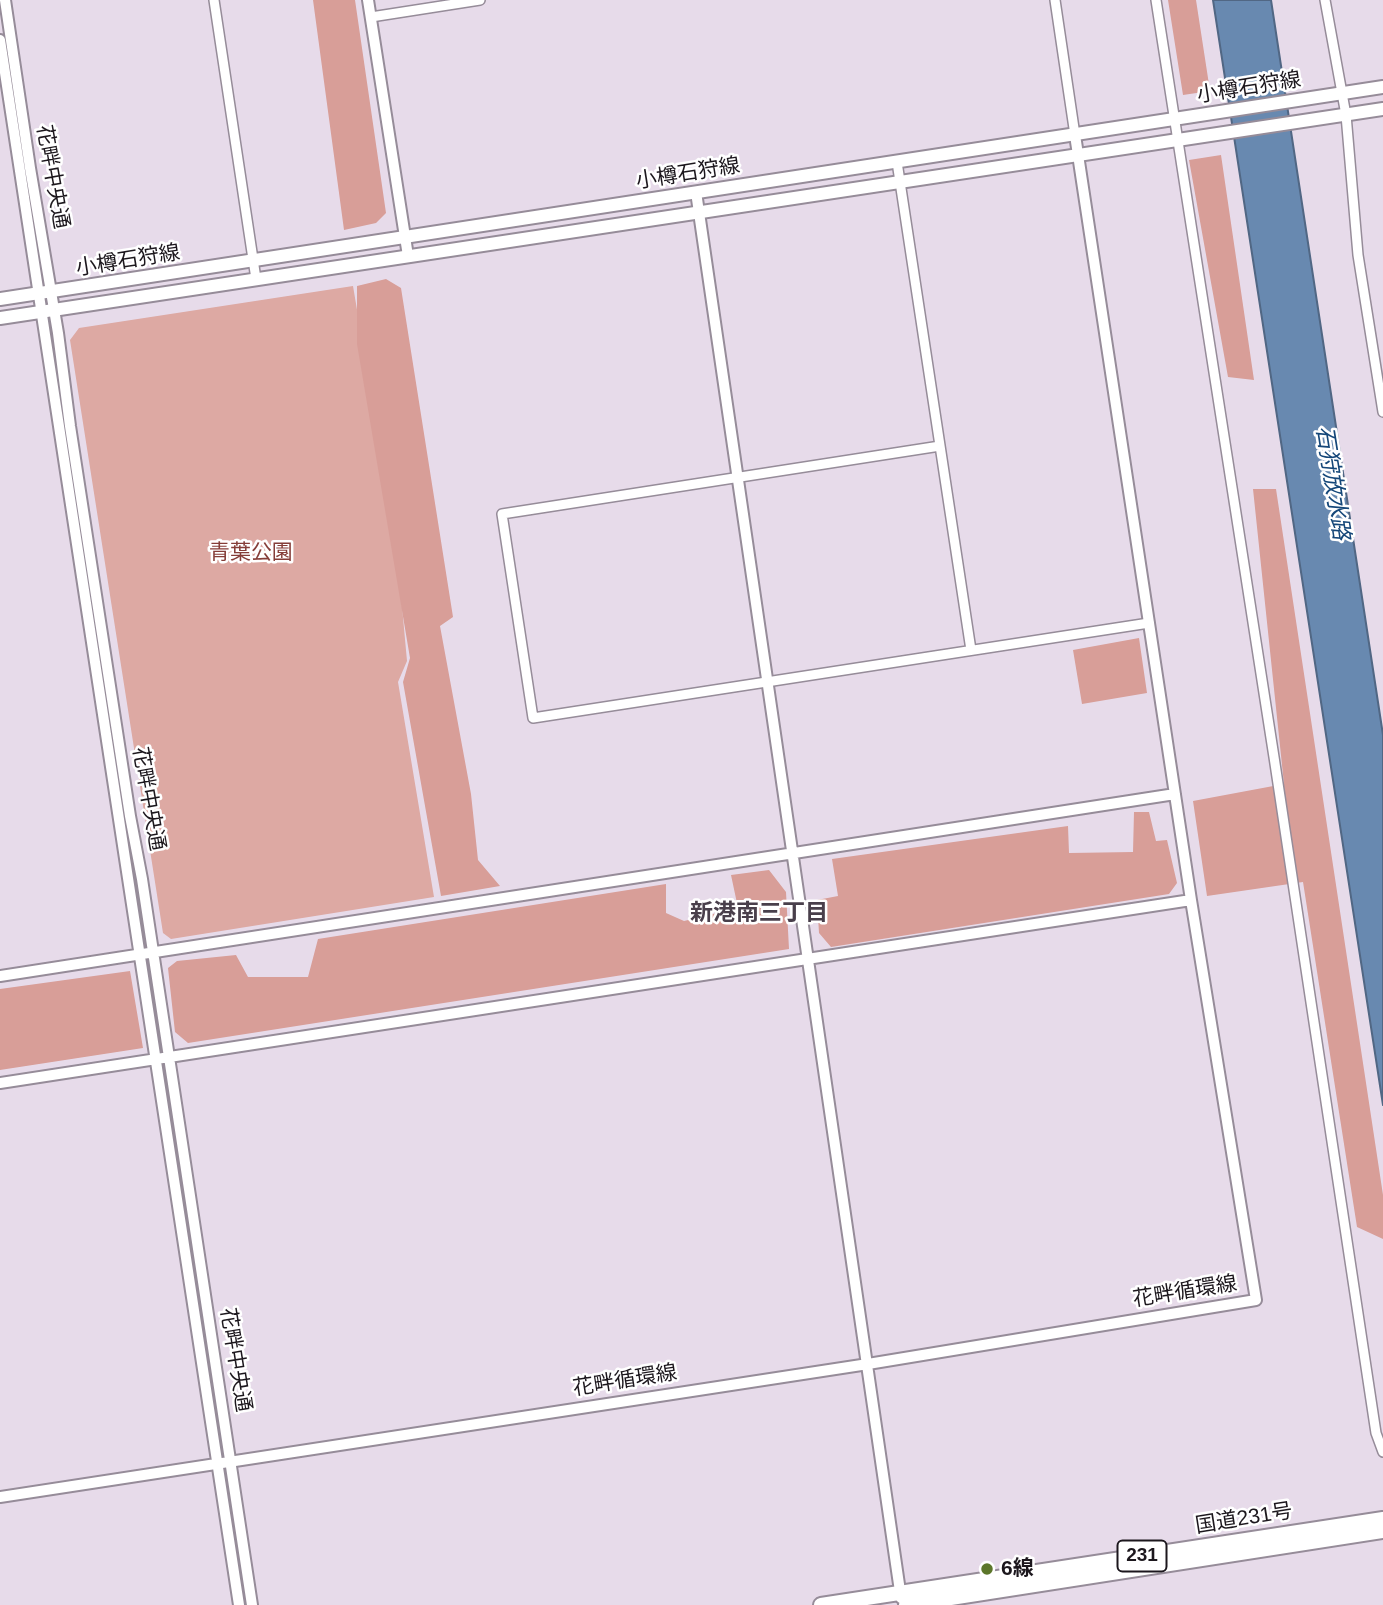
<!DOCTYPE html>
<meta charset="utf-8">
<style>
body{margin:0}
canvas{display:block;background:#e7dbea}
</style>
<canvas width="1383" height="1605"></canvas>
<script>
const g = document.querySelector('canvas').getContext('2d');
g.lineJoin = 'round';
function fill(path, color) {
  g.fillStyle = color;
  g.fill(path, 'evenodd');
}
function strokePath(path, color, width, dash) {
  g.strokeStyle = color;
  g.lineWidth = width;
  g.lineCap = dash ? 'butt' : 'round';
  g.setLineDash(dash || []);
  g.stroke(path);
}
function write(font, color, halo, rows, align = 'center') {
  g.font = font + ' Helvetica,"Noto Sans JP",sans-serif';
  g.lineWidth = 5;
  g.setLineDash([]);
  g.textBaseline = 'middle';
  g.strokeStyle = halo;
  g.fillStyle = color;
  for (const [text, x, y, turn = 0] of rows) {
    g.save();
    g.translate(x, y);
    g.rotate((+turn || 0) * Math.PI / 180);
    g.textAlign = isNaN(turn) ? turn : align;
    if (halo) g.strokeText(text, 0, 0);
    g.fillText(text, 0, 0);
    g.restore();
  }
}
const green = new Path2D(`
 M353,286L396,541L407,661L398,682L434,897L171,939L163,933L70,340L79,328Z`);
const forest = new Path2D(`
 M313,0H355L386,213L376,223L344,230Z
 M1168,0H1196L1210,91L1183,95Z
 M1221,155L1254,380L1228,377L1189,160Z
 M386,279L401,288L453,617L440,626L471,794L478,860L500,886L441,896L403,682L410,658L357,344V286Z
 M1253,489H1276L1383,1195V1239L1357,1227L1303,882L1207,896L1193,801L1284,784Z
 M1139,638L1147,693L1082,704L1073,650Z
 M1134,812H1149L1156,841L1167,840L1177,883L1169,894L831,947L819,933L817,900L838,896L832,859L1068,826L1069,853L1133,852Z
 M769,870L786,892L789,949L188,1043L175,1032L168,968L177,961L236,955L248,977H308L318,939L666,884V913L684,921L738,908L731,875Z
 M130,971L143,1048L0,1070V989Z`);
const water = new Path2D(`
 M1213,0H1271L1383,735V1105Z`);
const minor = new Path2D(`
 M214,0L256,279
 M1055,0L1075,135
 M1156,0L1274,757L1376,1433L1383,1452
 M1325,0L1346,115L1358,255L1383,412
 M371,17L480,0
 M897,162L971,650
 M940,446L502,514L533,718L1149,623`);
const tertiary = new Path2D(`
 M5,0L30,168L58,333L70,426L130,816L142,879L252,1605
 M368,0L408,256
 M0,40L239,1605
 M696,192L901,1598
 M0,976L1175,794
 M0,1083L1191,900
 M0,1497L868,1364L1256,1300L1191,900L1075,135`);
const secondary = new Path2D(`
 M0,299L1383,87
 M0,318L1383,109`);
const trunk = new Path2D(`
 M821,1605L1383,1519
 M906,1605L1383,1531`);
const markers = [
 [987,1569,7,"#5c762a"]
];
const shields = [
 [1142,1556,49]
];
const shieldNames = [
 ["231",1142,1556]
];
const streetNames = [
 ["小樽石狩線",1249,88,-9],
 ["小樽石狩線",688,174,-9],
 ["花畔中央通",52,177,80],
 ["小樽石狩線",128,261,-9],
 ["花畔中央通",148,799,80],
 ["花畔循環線",1185,1292,-9],
 ["花畔中央通",235,1360,81],
 ["花畔循環線",625,1381,-9],
 ["国道231号",1244,1519,-9]
];
const parkNames = [
 ["青葉公園",251,553]
];
const poiNames = [
 ["6線",1001,1569]
];
const waterNames = [
 ["石狩放水路",1332,483,81]
];
const neighbourhoodNames = [
 ["新港南三丁目",759,914]
];
fill(green, '#dda9a3');
fill(forest, '#d89e98');
fill(water, '#6889b0');
strokePath(water, '#516784', 2);
strokePath(minor, '#968c99', 12);
strokePath(tertiary, '#968c99', 14);
strokePath(secondary, '#968c99', 16);
strokePath(trunk, '#968c99', 18);
strokePath(minor, '#fff', 9);
strokePath(tertiary, '#fff', 10);
strokePath(secondary, '#fff', 12);
strokePath(trunk, '#fff', 14);
for (const [x, y, r, color] of markers) {
  const dot = new Path2D();
  dot.arc(x, y, r, 0, 2 * Math.PI);
  g.fillStyle = color;
  g.fill(dot);
  strokePath(dot, '#fff', 2.5);
}
for (const [x, y, w] of shields) {
  const box = new Path2D();
  box.roundRect(x - w / 2, y - 15.5, w, 31, 5);
  g.fillStyle = '#fff';
  g.fill(box);
  strokePath(box, '#1c171d', 2);
}
write('bold 19px', '#1c171d', null, shieldNames);
write('21px', '#1c171d', '#fff', streetNames);
write('21px', '#853d38', '#fff', parkNames);
write('bold 21px', '#1c171d', '#fff', poiNames, 'left');
write('italic 23px', '#154779', '#fff', waterNames);
write('bold 23px', '#493f4b', '#fff', neighbourhoodNames);
</script>
